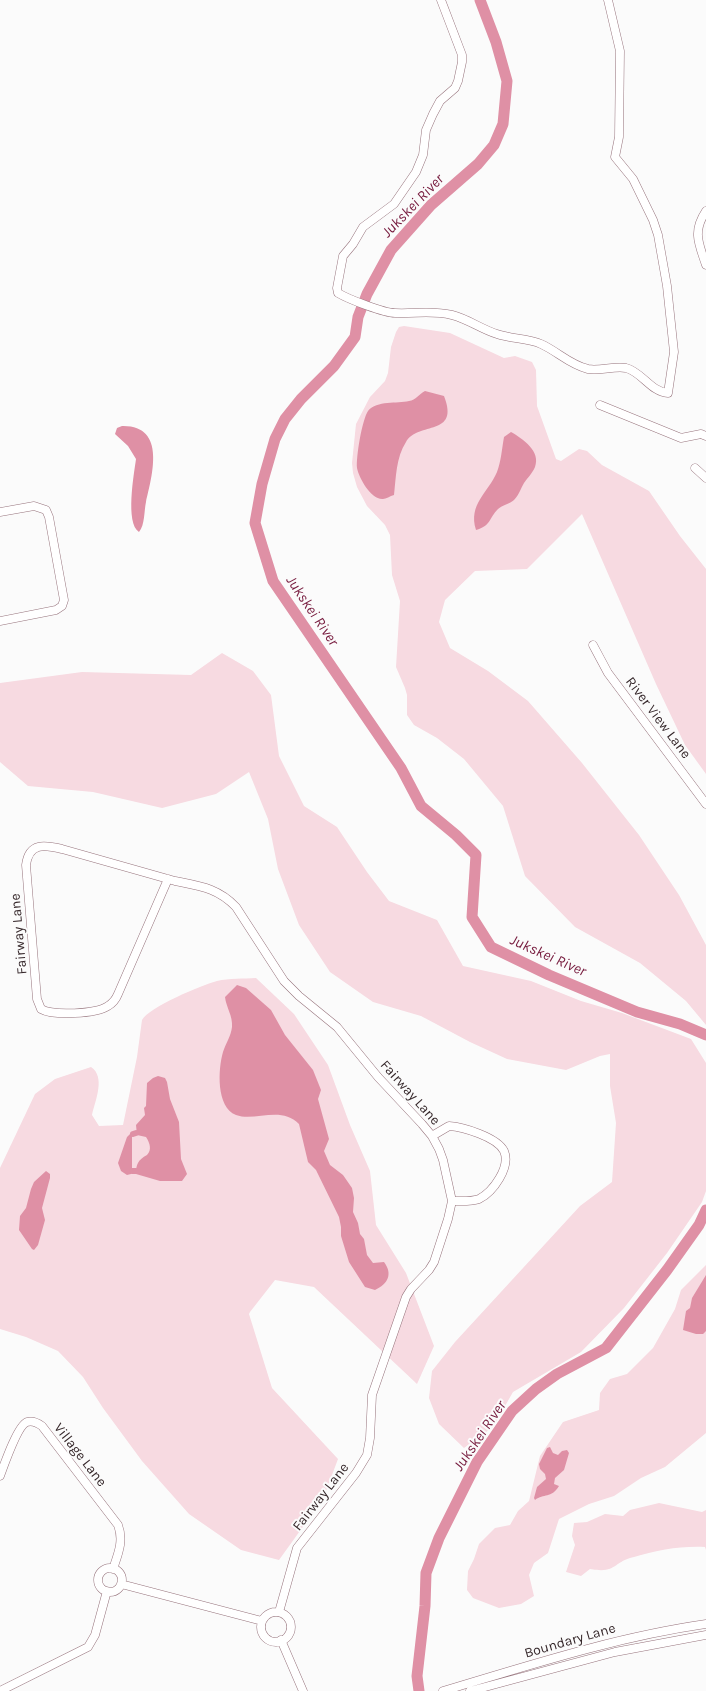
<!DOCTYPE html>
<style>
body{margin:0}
canvas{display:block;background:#fbfbfb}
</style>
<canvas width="706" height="1691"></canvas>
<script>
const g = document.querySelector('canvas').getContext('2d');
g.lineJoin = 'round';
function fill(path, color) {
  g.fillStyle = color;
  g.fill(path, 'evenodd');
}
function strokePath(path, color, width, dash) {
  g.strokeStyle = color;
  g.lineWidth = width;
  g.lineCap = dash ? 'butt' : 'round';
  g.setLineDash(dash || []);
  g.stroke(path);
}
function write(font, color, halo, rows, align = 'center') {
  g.font = font + ' Karla,sans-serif';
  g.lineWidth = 4;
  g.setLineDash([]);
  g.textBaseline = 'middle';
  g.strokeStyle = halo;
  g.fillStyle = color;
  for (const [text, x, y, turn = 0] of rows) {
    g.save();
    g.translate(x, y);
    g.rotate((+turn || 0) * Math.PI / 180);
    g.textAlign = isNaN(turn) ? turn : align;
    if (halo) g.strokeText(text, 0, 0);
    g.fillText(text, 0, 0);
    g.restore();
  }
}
const green = new Path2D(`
 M404,326L450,333L504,358L515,356L532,362L536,370L537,406L556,459L561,461L579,449L587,451L602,465L649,491L680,536L706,569V774L685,745L656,684L582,514L527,569L475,571L445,600L439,622L450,648L488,671L528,701L582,763L639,835L679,895L706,945V1025L686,1001L640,963L575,927L525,876L503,806L464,759L437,738L414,725L407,715V695L405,688L396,667L400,601L392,575L390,535L385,525L367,506L357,487L353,473L352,463L356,424L370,397L385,381L388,373L391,347L396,332L399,327Z
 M222,653L253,671L271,695L279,756L304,806L337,827L367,872L389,901L437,920L463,966L531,981L581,1001L622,1013L691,1039L706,1063V1191L702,1202L667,1253L624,1308L581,1352L513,1392L493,1427L464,1448L439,1424L429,1398L432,1371L455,1342L580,1206L612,1182L616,1123L610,1086V1054L600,1056L566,1070L507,1059L470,1042L421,1016L373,1002L330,972L299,925L278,869L268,819L249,772L216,794L162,808L93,792L28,786L0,762V683L82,672L191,675Z
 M256,978L294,1014L328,1065L350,1125L370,1171L376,1225L406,1273L434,1346L417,1384L314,1287L275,1280L250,1312L249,1314L272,1388L338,1459L323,1499L279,1560L241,1550L189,1514L142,1461L103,1408L83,1377L58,1351L26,1337L0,1329V1168L35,1094L55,1079L91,1067C106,1077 95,1101 92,1115L99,1126L123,1125L137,1057L142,1020C149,1007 202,985 217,981C229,978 244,979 256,978Z
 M706,1265V1433L665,1467L641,1478L614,1496L589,1504L559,1519L548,1553L534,1563L529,1575L534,1596L521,1604L499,1608L473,1598L467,1590L468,1571L474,1559L479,1544L495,1528L510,1525L518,1511L529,1501L540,1456L563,1422L599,1410L600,1393L610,1379L627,1374L653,1348L675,1309L681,1290Z
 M659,1503L702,1512L706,1510V1550L705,1547C679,1546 658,1550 634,1557C612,1562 617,1574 590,1569L581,1576L566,1572L575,1545L572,1536L574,1523L587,1522L605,1514L623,1516L630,1510Z`);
const water = new Path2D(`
 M425,391L444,396C460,437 418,421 406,442C396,457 396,478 394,495C390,496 386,499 383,499C371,500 359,478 357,468C356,457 362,420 368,411C377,400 397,404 409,401C416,400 419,394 425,391Z
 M122,426C167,425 152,476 146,502C144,511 145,525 139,532C125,523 134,474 136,459L128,446L115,434L117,428Z
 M511,432C523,439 541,451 535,467C532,474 528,477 524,483C521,488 519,495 514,500C510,504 502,505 498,509C489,518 491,526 476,530C468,504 488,493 497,472C501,462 502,448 504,437Z
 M237,985L246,988L271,1010L285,1035L313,1070L321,1090L318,1099L329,1139L324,1151L330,1165L343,1175L352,1188L354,1198L353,1212L358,1223L360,1234L364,1239L367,1255L373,1263L384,1262C393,1274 388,1284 375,1290L365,1287L349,1262L341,1236V1227L339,1217L316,1170L308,1162L299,1124C281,1105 255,1122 236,1115C216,1107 218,1069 223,1052C226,1043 231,1036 232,1027C233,1016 226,1007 225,997Z
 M158,1076L165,1078L167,1082L170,1099L179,1122L181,1159L187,1174L182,1181H160L136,1174C136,1164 138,1160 147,1155C152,1150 150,1143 146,1137L137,1135L136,1125L145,1115L144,1108L146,1106L147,1083L153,1078Z
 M132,1132V1171L131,1174L127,1175L121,1171L118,1163L127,1137Z
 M46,1171L50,1174V1178L42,1208L45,1220L38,1245L34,1250L32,1249L19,1230L20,1216L26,1208L31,1189L34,1182Z
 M706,1275V1331L703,1334H696L683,1330L686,1311L690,1308L692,1298Z
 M550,1447L553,1453L558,1455L562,1451L567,1450L569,1453L564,1470L555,1478L554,1484L559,1486C551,1499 544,1493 535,1500L534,1498L537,1487L546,1479L545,1474L540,1469L539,1464L547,1448Z`);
const canal = new Path2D(`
 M133,1134L136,1133
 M132,1171H136`);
const river = new Path2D(`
 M480,0L496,42L507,81L503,124L494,145L478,164L431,205L391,250L367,294L358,317L355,337L334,366L301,399L285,419L275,439L262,484L255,523L273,581L401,768L421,806L456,835L476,855L472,917L491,947L549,975L637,1012L680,1024L706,1035
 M419,1691L417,1676L425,1606L426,1573L439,1538L477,1462L512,1411L536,1389L557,1374L606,1348L667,1270L699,1225L706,1210`);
const minor = new Path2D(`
 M441,0L462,55V62L458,81L455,88L440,101L433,114L426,130L423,155L416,172L394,204L363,227L353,244L343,256L337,288L338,293C348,299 384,313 395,313C416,314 431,310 452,315C468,319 481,329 497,334C511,339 528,338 541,344C557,351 570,365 588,369C600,371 614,366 626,368C642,372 651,392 668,393L674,352L667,286L658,235L653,220L633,179L615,157L619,137L620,51L608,0
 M706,211C692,232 699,244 706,265
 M600,405L681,438L701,434L706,436
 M695,468L706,478
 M0,512L34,506L46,510L49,517L64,600L62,606L56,610L0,621
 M593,645L608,673L706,804
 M168,879L118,994C116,999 113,1003 108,1006C96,1014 53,1016 41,1009L37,999L26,865C29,842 45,845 62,849L168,879L175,881C200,886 218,888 236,907L284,981L299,996L337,1027L378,1077L422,1124L432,1136L439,1149L443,1160L452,1201L448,1219L434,1262L429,1270L411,1289L406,1297L372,1395L370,1438L367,1455L356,1473L297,1548L279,1612
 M432,1136L449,1126C463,1127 497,1137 504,1151C511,1167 493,1192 479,1199C471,1202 460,1201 452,1201
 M0,1476C4,1465 18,1425 27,1422C33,1420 38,1423 42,1426L118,1525C124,1541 118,1554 113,1569
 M98 1580a12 12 0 1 1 24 0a12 12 0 1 1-24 0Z
 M121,1584L262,1621
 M261 1627a15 15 0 1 1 30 0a15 15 0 1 1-30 0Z
 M281,1640L303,1691
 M0,1691L88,1647L95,1635L107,1591
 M443,1691C530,1665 616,1637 706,1624
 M470,1691L615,1652L706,1635`);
const streetNames = [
 ["River View Lane",658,718,53],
 ["Fairway Lane",19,934,-95],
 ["Fairway Lane",410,1093,48],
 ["Village Lane",80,1455,52],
 ["Fairway Lane",321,1497,-52],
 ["Boundary Lane",570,1641,-16]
];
const waterNames = [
 ["Jukskei River",413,206,-46],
 ["Jukskei River",312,611,56],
 ["Jukskei River",548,956,24],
 ["Jukskei River",480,1436,-56]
];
fill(green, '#f7dae1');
fill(water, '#df90a5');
strokePath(canal, '#df90a5', 6);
strokePath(river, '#df90a5', 11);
strokePath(minor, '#97747d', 9);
strokePath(minor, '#fff', 8);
write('14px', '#36282b', '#fbfbfb', streetNames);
write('italic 15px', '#761a3d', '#fbfbfb', waterNames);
</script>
